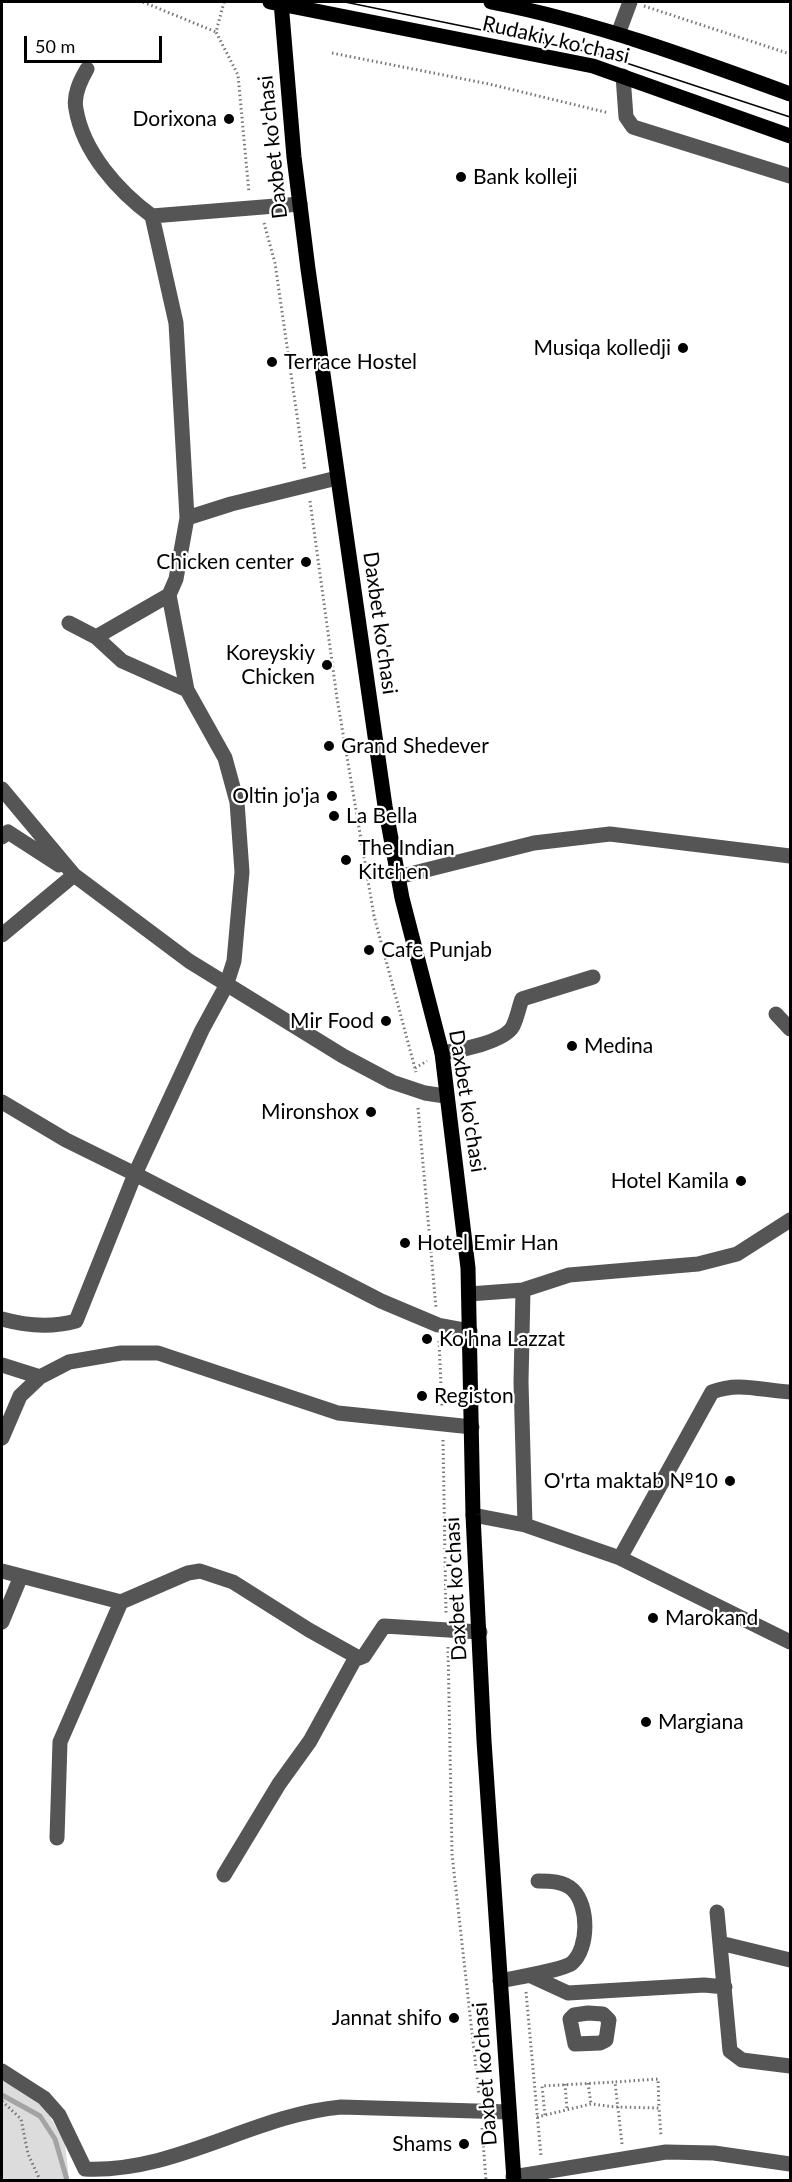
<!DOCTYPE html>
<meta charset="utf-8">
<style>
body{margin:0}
#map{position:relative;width:792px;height:2182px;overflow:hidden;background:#fff;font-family:Lato,sans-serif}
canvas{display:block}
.frame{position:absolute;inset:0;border:3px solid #000;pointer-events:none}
.scale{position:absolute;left:24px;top:36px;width:138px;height:27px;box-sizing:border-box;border:3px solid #000;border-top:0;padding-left:8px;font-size:18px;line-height:21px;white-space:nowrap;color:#000;-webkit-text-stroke:4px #fff;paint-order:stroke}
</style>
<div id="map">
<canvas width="792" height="2182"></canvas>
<div class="frame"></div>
<div class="scale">50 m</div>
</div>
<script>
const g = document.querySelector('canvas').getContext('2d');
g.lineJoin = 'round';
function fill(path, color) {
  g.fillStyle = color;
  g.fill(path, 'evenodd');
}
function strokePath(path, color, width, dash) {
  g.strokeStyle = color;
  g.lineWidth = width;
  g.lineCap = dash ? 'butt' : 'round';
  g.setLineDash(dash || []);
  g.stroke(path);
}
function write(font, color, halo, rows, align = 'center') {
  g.font = font + ' Lato,sans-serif';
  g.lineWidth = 4.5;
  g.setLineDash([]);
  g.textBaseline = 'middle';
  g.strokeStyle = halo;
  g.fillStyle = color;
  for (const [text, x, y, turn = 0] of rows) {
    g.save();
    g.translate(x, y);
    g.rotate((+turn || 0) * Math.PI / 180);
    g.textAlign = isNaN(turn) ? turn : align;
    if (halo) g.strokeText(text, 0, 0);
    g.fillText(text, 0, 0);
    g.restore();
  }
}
const green = new Path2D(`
 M2,2080L41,2101L65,2143L69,2180H2Z`);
const stream = new Path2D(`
 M2,2095L40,2116L55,2139L67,2180`);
const path = new Path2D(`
 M143,2L216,32
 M224,2L216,32L238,75L249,193
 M644,6L790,54
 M332,53L489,84L609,113
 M264,223L275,263L305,471
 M310,501L337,698L374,916L416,1072
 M415,1068L427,1061
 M418,1108L436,1308
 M439,1341L442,1407
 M443,1440L446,1614
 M448,1647L452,1854L479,2095
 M526,1992L541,2156
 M588,2083L591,2104
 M565,2084L567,2109
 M2,2101L21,2119L28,2154L40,2180
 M545,2115L542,2086L615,2082
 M537,2117L591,2104L616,2107L659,2108L661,2136
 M482,2128L486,2180
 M622,2144L615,2082L658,2079L659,2108`);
const minor = new Path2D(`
 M618,34L630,2
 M87,69C80,81 73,95 76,109C83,152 118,191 152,216
 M623,76L626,117L633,127L790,176
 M300,204L152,216L176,323L187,518L176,579L169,595L187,690L225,758L237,802L242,872L234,961L226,986L202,1030L135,1174L381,1301L438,1325L470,1331
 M187,518L231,504L337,478
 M169,595L96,637L122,661L187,690
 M69,623L96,637
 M2,789L74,875L189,961L343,1056L392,1082L425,1093L445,1096
 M2,837L8,832L59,865
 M398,877L534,843L610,834L790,856
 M2,935L74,875
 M776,1014L790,1029
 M442,1053C458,1051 505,1042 513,1026C517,1018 519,1007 522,999L593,977
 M2,1102L66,1140L135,1174L76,1321C50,1328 27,1326 2,1319
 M523,1290L521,1382L525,1525
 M469,1294L523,1290L569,1275L698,1264L737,1254L790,1220
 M2,1365L40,1377
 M2,1438L20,1396L40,1377L69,1362L121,1353H158L338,1413L472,1427
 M473,1515L525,1525L620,1558L790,1642
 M620,1558L712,1392C739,1381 763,1391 790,1392
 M2,1571L121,1602L188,1573L200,1571L233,1582L309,1630L359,1658L364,1656L384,1626L480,1632
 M2,1622L21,1576
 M57,1838L60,1742L121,1602
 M224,1875L279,1784L310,1741L356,1657
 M717,1912L730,2051L742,2060L790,2066
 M720,1943L790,1960
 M529,1975L568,1993L704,1985L725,1987
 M500,1981C513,1978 564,1970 572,1963C589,1948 589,1906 573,1890C564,1881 549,1881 538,1881
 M588,2013L603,2014L609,2020L606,2040L600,2043L575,2044L570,2019L574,2015Z
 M2,2071L44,2098L59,2115L85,2169C176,2173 253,2115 341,2107L509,2112
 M513,2177L666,2152L714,2153L790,2164`);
const major = new Path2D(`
 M270,2L593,66L790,136
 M281,2L294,157L308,269L385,806L402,898L442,1053L468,1268L473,1515L484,1741L514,2180
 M491,2C594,22 692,58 790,94`);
const tram = new Path2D(`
 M345,2L599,54L790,117`);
const markers = [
 [229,119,6,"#000"],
 [461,177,6,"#000"],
 [683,348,6,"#000"],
 [272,362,6,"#000"],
 [306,562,6,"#000"],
 [327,665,6,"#000"],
 [329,746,6,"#000"],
 [332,796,6,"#000"],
 [334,816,6,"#000"],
 [346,860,6,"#000"],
 [369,950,6,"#000"],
 [386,1021,6,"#000"],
 [572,1046,6,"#000"],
 [371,1112,6,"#000"],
 [741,1181,6,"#000"],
 [405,1243,6,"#000"],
 [427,1339,6,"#000"],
 [422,1396,6,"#000"],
 [730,1481,6,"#000"],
 [653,1618,6,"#000"],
 [646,1722,6,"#000"],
 [454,2018,6,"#000"],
 [464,2144,6,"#000"]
];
const streetNames = [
 ["Rudakiy ko'chasi",556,40,13],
 ["Daxbet ko'chasi",273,147,-96],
 ["Daxbet ko'chasi",380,623,82],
 ["Daxbet ko'chasi",467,1101,81],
 ["Daxbet ko'chasi",456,1589,-93],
 ["Daxbet ko'chasi",485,2074,-94]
];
const poiNames = [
 ["Dorixona",217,119,"right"],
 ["Bank kolleji",473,177],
 ["Musiqa kolledji",671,348,"right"],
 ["Terrace Hostel",284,362],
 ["Chicken center",294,562,"right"],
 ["Koreyskiy",315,653,"right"],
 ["Chicken",315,677,"right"],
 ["Grand Shedever",341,746],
 ["Oltin jo'ja",320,796,"right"],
 ["La Bella",346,816],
 ["The Indian",358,848],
 ["Kitchen",358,872],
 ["Cafe Punjab",381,950],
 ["Mir Food",374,1021,"right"],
 ["Medina",584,1046],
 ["Mironshox",359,1112,"right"],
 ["Hotel Kamila",729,1181,"right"],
 ["Hotel Emir Han",417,1243],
 ["Ko'hna Lazzat",439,1339],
 ["Registon",434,1396],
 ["O'rta maktab №10",718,1481,"right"],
 ["Marokand",665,1618],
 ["Margiana",658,1722],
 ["Jannat shifo",442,2018,"right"],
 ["Shams",452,2144,"right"]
];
fill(green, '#dcdcdc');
strokePath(stream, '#a3a3a3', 5);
strokePath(path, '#777', 3, [1.5, 3]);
strokePath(minor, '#555', 15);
strokePath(major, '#000', 15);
strokePath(tram, '#000', 1.5);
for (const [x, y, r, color] of markers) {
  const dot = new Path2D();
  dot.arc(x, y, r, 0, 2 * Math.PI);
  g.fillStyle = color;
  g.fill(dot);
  strokePath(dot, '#fff', 2);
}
write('21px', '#000', '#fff', streetNames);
write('21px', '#000', '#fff', poiNames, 'left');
</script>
